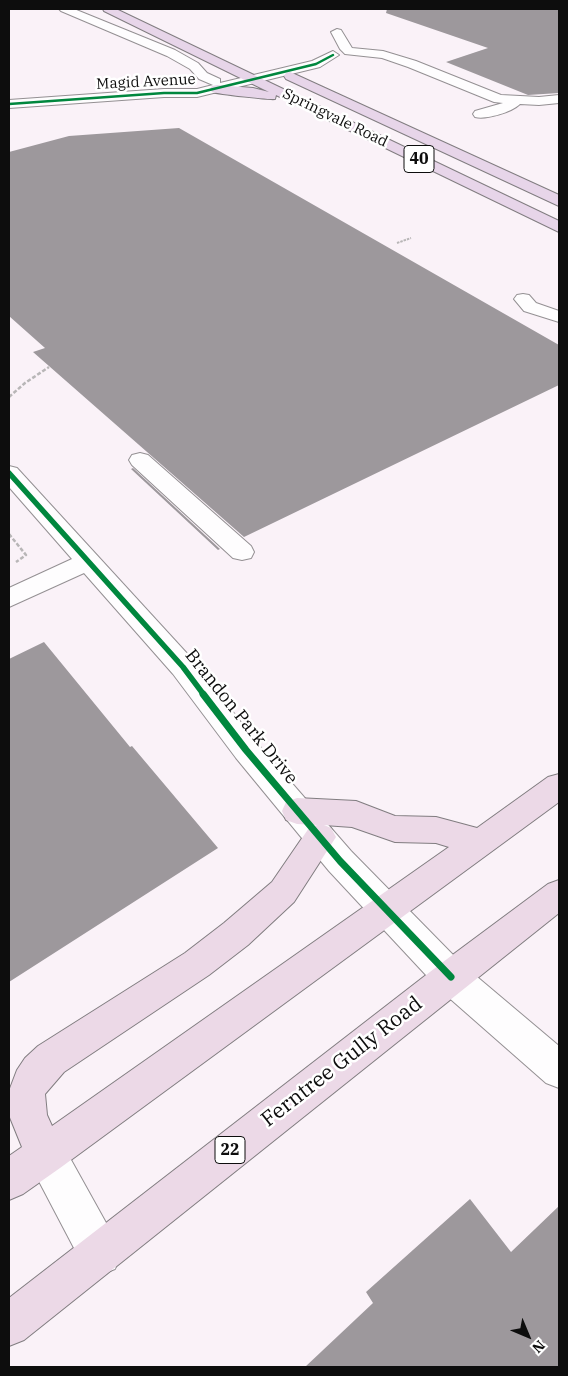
<!DOCTYPE html>
<style>
body{margin:0}
#map{position:relative;width:568px;height:1376px;overflow:hidden;background:#faf2f8;font-family:"IBM Plex Serif",serif}
canvas{display:block}
.frame{position:absolute;inset:0;border:10px solid #0d0d0d;pointer-events:none}
.north{position:absolute;left:503px;top:1311px;width:50px;height:50px;-webkit-text-stroke:4px #fff;paint-order:stroke;rotate:135deg;font-size:14px;font-weight:700;line-height:20px;text-align:center;color:#0d0d0d}
.north::after{content:'';display:block;margin:auto;width:18px;height:22px;background:#0d0d0d;clip-path:polygon(50% 0,100% 100%,50% 72%,0 100%)}
</style>
<div id="map">
<canvas width="568" height="1376"></canvas>
<div class="frame"></div>
<div class="north">N</div>
</div>
<script>
const g = document.querySelector('canvas').getContext('2d');
g.lineJoin = 'round';
function fill(path, color) {
  g.fillStyle = color;
  g.fill(path, 'evenodd');
}
function strokePath(path, color, width, dash) {
  g.strokeStyle = color;
  g.lineWidth = width;
  g.lineCap = dash ? 'butt' : 'round';
  g.setLineDash(dash || []);
  g.stroke(path);
}
function write(font, color, halo, rows, align = 'center') {
  g.font = font + ' "IBM Plex Serif",serif';
  g.lineWidth = 5;
  g.setLineDash([]);
  g.textBaseline = 'middle';
  g.strokeStyle = halo;
  g.fillStyle = color;
  for (const [text, x, y, turn = 0] of rows) {
    g.save();
    g.translate(x, y);
    g.rotate((+turn || 0) * Math.PI / 180);
    g.textAlign = isNaN(turn) ? turn : align;
    if (halo) g.strokeText(text, 0, 0);
    g.fillText(text, 0, 0);
    g.restore();
  }
}
const building = new Path2D(`
 M387,9H559V93L528,95L446,62L488,48L386,13Z
 M179,128L559,345V385L244,537L33,352L45,348L9,316V152L69,136Z
 M133,468L220,549L218,550L131,469Z
 M44,642L130,747L132,746L218,848L9,982V659Z
 M470,1199L511,1252L559,1206V1367H305L373,1303L366,1292Z`);
const pathFar1 = new Path2D(`
 M397,243L411,238`);
const path = new Path2D(`
 M9,397L25,383L49,367
 M9,534L26,555L16,562`);
const minor = new Path2D(`
 M59,9H74L175,50L198,63L207,73L220,79V83L312,61L333,51L339,55L320,67L197,97H164L9,108V100L164,89H197L213,85L199,79L190,69L167,56L61,11Z
 M337,29L341,30L352,48L383,51L416,61L501,95L539,97L559,95V103L539,105L520,104C512,112 486,120 475,117L473,114L475,111L503,103L494,102L408,67L382,58L345,54L340,49L331,32Z
 M523,294L529,295L536,303L559,311V322L524,311L514,299L517,295Z
 M140,453L148,455L251,546L254,552L251,558L242,560L233,558L132,465L129,460L132,455Z
 M9,466L17,468L193,660L256,742L351,851L463,965L559,1046V1088L546,1083L439,989L329,871L236,758L173,674L84,573L9,607V588L72,559L9,487Z
 M46,1135L60,1140L115,1239L121,1254L115,1269L100,1275L85,1269L32,1168L27,1154L32,1140Z`);
const major = new Path2D(`
 M559,774V802L60,1168L23,1194L9,1200V1156L22,1147L9,1115V1091L17,1070L25,1058L38,1046L185,953L224,923L272,882L309,828L317,825L297,824L286,820L282,811L286,802L297,798L356,801L395,816L436,817L477,828L548,777ZM324,825L352,827L395,842L436,843L449,847L52,1126L47,1115L45,1094L64,1072L209,975L248,945L294,902L336,837L331,828Z
 M559,880V913L24,1340L9,1346V1298L439,965L548,884Z`);
const highway = new Path2D(`
 M103,9H116L559,221V232L276,95L275,99C270,100 219,94 212,92L210,89L212,86L217,85L253,88L269,92L104,11Z
 M290,72L559,195V206L286,79L284,76L286,73Z`);
const cyclewayFar2 = new Path2D(`
 M9,104L164,93H197L316,64L333,55`);
const cyclewayFar1 = new Path2D(`
 M9,473L183,667L204,695`);
const cycleway = new Path2D(`
 M203,694L246,750L340,861L451,977`);
const farStreetnames = [
 ["Magid Avenue",146,82,-3],
 ["Springvale Road",335,118,26]
];
const shields = [
 [419,159,30],
 [230,1150,30]
];
const shieldNames = [
 ["40",419,159],
 ["22",230,1150]
];
const streetNames = [
 ["Brandon Park Drive",241,717,51]
];
const nearStreetnames = [
 ["Ferntree Gully Road",342,1062,-38]
];
fill(building, '#9d989c');
strokePath(minor, '#949093', 2);
strokePath(major, '#817d80', 2);
strokePath(highway, '#817d80', 2);
strokePath(pathFar1, '#b8b6b7', 2, [2.5, 1]);
strokePath(path, '#b8b6b7', 2.5, [4, 2]);
fill(minor, '#fefdfe');
fill(major, '#ecd9e7');
fill(highway, '#e7d5e9');
strokePath(cyclewayFar2, '#00873e', 2.5);
strokePath(cyclewayFar1, '#00873e', 5.5);
strokePath(cycleway, '#00873e', 7);
write('15px', '#0d0d0d', '#fff', farStreetnames);
for (const [x, y, w] of shields) {
  const box = new Path2D();
  box.roundRect(x - w / 2, y - 13.5, w, 27, 4);
  g.fillStyle = '#fff';
  g.fill(box);
  strokePath(box, '#0d0d0d', 1);
}
write('bold 16px', '#0d0d0d', null, shieldNames);
write('18px', '#0d0d0d', '#fff', streetNames);
write('21px', '#0d0d0d', '#fff', nearStreetnames);
</script>
